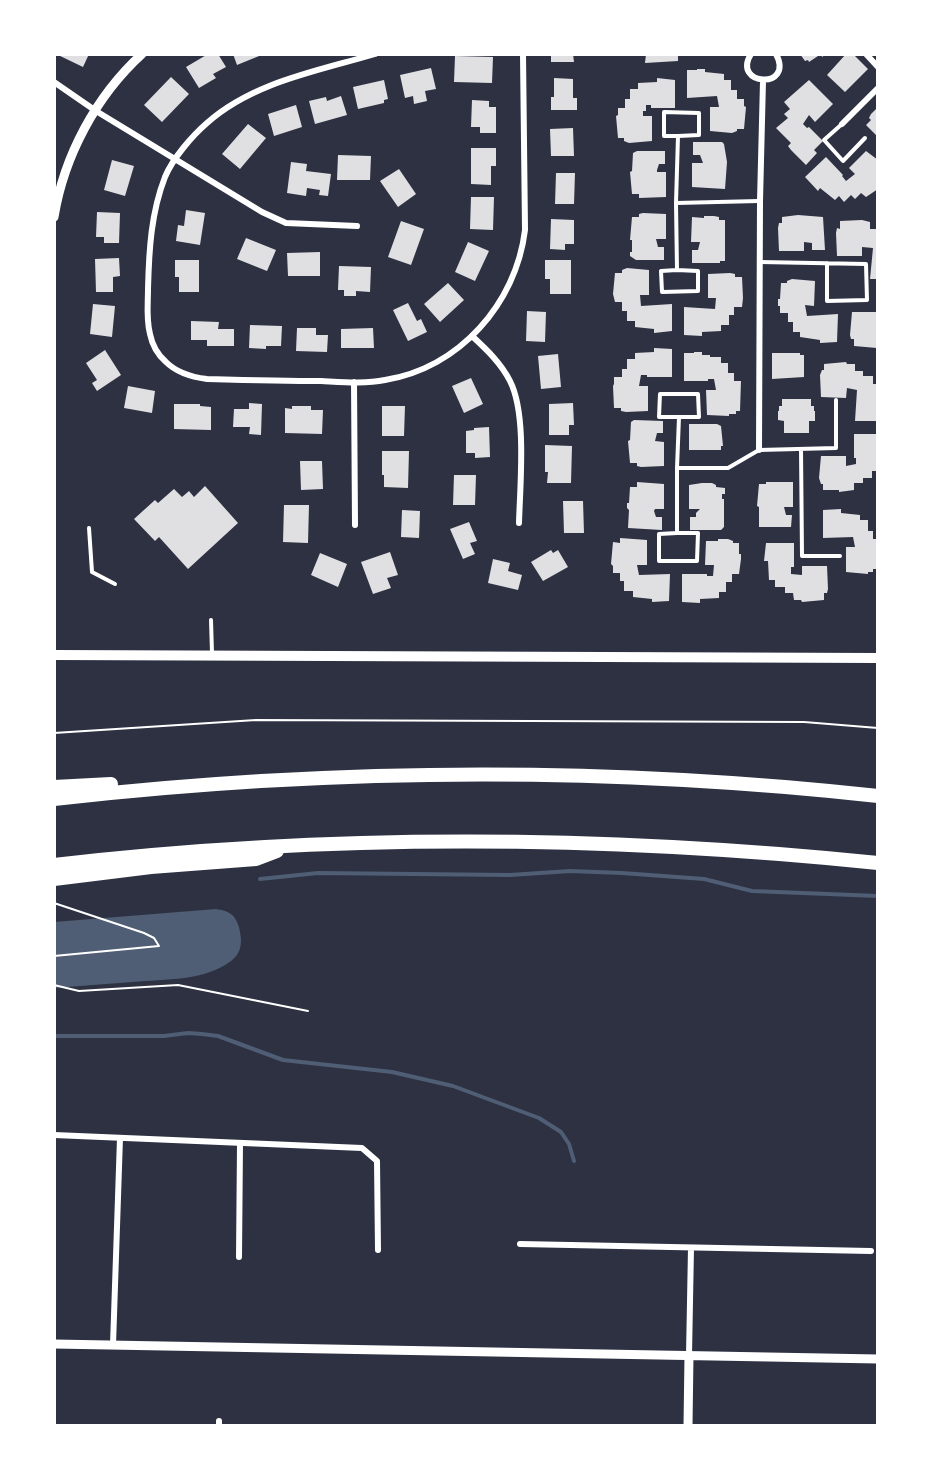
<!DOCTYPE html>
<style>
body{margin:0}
#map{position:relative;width:932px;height:1480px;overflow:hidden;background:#2d3142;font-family:"Alegreya Sans",sans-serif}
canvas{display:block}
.frame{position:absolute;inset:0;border:56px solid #fff;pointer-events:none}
</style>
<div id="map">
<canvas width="932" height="1480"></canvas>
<div class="frame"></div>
</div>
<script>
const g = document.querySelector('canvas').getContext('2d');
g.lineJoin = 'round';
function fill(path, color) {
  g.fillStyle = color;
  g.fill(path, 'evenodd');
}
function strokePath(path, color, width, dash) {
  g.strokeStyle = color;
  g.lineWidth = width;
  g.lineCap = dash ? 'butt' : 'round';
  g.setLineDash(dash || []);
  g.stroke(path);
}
const water = new Path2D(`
 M216,909C229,911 235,914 239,927C242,940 243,952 231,961C205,981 165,979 133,982C106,984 80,986 54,988V922Z`);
const stream = new Path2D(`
 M260,879L318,873L510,875L570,871L622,873L704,879L752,891L878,896
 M54,1036H164L188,1033L202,1034L218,1036L283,1060L392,1072L453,1086L539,1118L561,1132L569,1144L574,1161`);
const building = new Path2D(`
 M56,54H89L83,67Z
 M208,54H218L226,67L213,74L216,78L199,88L186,67Z
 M233,54H264L237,65Z
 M551,54H573L574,62H551Z
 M646,54H678V61L645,63Z
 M800,54H826L822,57L821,54L809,62L808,60L805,61Z
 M846,54H853L868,69L845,92L827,75Z
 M455,56L493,57L492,83L454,82Z
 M431,68L436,89L425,91L427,101L414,104L413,96L405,98L400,75Z
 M697,69H705V72L724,74V80H731V90H737V99H744V106L746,107L744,129H737V131L732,133L710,131V107H719L717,96L687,98V70H697Z
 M171,77L189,94L162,122L144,105Z
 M554,78L573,79V98H577V110H551V97H554Z
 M657,78L675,80V108H651V105H646V111H643V116H652V141L629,143L624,141V138H618L616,116L618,115V108H625V99H630V89H638V83L657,82Z
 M384,80L388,99L384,100V103L358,109L353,87Z
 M809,80L833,104L815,122L809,115L803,124L807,128L809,127L823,141L814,150L817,153L806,165L791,150L788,146L791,143L776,128L788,118L784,114L790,109L784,102Z
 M341,96L347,115L315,124L309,101L326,97L327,101Z
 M472,100L489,101V107H496V133H480V127H471Z
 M296,105L302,127L274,136L268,114Z
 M878,107V137L866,125L871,120L869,118L871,114Z
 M248,124L266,138L240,169L222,154Z
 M573,128L574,156H551L550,129Z
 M693,142H722L724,144L727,162L725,189L692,187V163H703L700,155H693Z
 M471,148H496V166H491V185L471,184Z
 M637,151H665V164H659L657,170V172H666V197L639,198V194H632L630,172L632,171L633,153Z
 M866,151L878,160V189L866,197L861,193L855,199L851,195L844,202L839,196L835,200L820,188L818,191L805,177L826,157L843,175L842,176L846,181L855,174L849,168Z
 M338,155L371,156L370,180H337Z
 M112,160L134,166L125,196L104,190Z
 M291,162L307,164L306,171L331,174L328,196L319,195L320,190L307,188L306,196L287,193Z
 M399,169L416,194L398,207L380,181Z
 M556,173H575L574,204H555Z
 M471,197H494L493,230L470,229Z
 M186,210L205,213L200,245L176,241L178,225L184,226Z
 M97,212L120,213L119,243H104V237H96Z
 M643,213L666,214V239H656L658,247H664V260H636L630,256V252H632V240H630L632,217H639V214Z
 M798,215L823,217L825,250H812V243L804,242V251H779L778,228L779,223H782V217Z
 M704,216H714L719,217V220H725V261H720V263H692V250H698L700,242H691L692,217L704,218Z
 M551,219L574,220V244H565V250L550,249Z
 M862,220L870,222V229H878V279H870L873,248L862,247V256H837L836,233L837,228L840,229V221Z
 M401,221L424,229L411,265L388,257Z
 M246,238L276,250L267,271L237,259Z
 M468,242L489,251L475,281L455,272Z
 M320,252V276H288L287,253Z
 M119,258L120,276L113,277V292H96L95,259Z
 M175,260H199V292H179V277H175Z
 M545,260H571V294H550V279H545Z
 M339,266L371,267L370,292L356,291V296H344V290H338Z
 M627,268L649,270V295H640L641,306L672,304V331L654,333V329L635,327V321H627V311H622V302H615L613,294L615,273H622V270Z
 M730,273L735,274V277H742L743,298L742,307H734V315H729V325H721V331L702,332V336L684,335V307L715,309L716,298H708V274Z
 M792,279L815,281L814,306L805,305L807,316L838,314L837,342L820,343V340L800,337V332H793V322H788V313H780V306H778V299H780L781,283H787V281Z
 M448,283L464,300L440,322L424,304Z
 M408,303L417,321L421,319L427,332L408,341L393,310Z
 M93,304L115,306L112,337L90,334Z
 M527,311L546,312L545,342L526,341Z
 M852,312H877V348L854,346V339H851L850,335Z
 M191,321L219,322L218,329H234V346H207V340H191Z
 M250,325L282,326L281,346H266V349L249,348Z
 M297,328H316V335H328L327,352L296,351Z
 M373,328L374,348H341V329Z
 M654,348L672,349V377H647V375H641L639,386H648V411L626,412L621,411V408H614L613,386L614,384V377H622V369H627V359H635V353L654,352Z
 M105,350L121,375L97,391L92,383L97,380L86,363Z
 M694,352H702V355H710V357H721V363H728V373H734V381H741L740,411H736V414H729V416L707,415L706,390H716L714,379H708V381H684V353H694Z
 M772,353H800V355H804V377L772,379Z
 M558,354L561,387L541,389L538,356Z
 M846,362L847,364H855V371H863V376H873V384H878V421H855L857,390L847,388L846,398L821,397L820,375L822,370H824V364Z
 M471,378L483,404L464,413L452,386Z
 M128,386L155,391L152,413L124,408Z
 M782,399H811V406H814V411H815V421H809V433H784V421L778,420V411H779V406H782Z
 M249,403L262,404L261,435L249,434L250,427H233L234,409H249Z
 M573,403L574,425H569V435H549V404Z
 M174,404H200V406L211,407V430L174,429Z
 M292,406H311V410H323L322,434L285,433V408L292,409Z
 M382,406H405L404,436H382Z
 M634,420L663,421V433H657L655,441L664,442V466L641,467L637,466V463H630L628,441L630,440L631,422Z
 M689,424H717L721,426L723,446H721V450H689Z
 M489,427L490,457L475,458V453H466V431L474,430V428Z
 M854,434H878V471H872V478H863V483H854V490L839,492V490H823V484H821L819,478L821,456H846V466L856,464V458H854Z
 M545,445L572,446L571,483H547L548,472H545Z
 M382,451H409L408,488L384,487V475H382Z
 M300,461H322L323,489L301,490Z
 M454,475H476L475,505H453Z
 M637,482L664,484V509H655L654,511L656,517H662V530L628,528L629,510L627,508V503H629L630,487H637Z
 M766,482H793V507H784L786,515H792L791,527H759V507L757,506L759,484H766Z
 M702,483H712L716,485V487L725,488V494H722V499H724V527L721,530H690V517H696V513L700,509H689V485Z
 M205,486L238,523L188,569L159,537L155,541L134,519L155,500L158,503L174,489L182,497L189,491L194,497Z
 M563,501H583L584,533H564Z
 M284,505H309L308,543L283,542Z
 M841,509V513L860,515V520H868V531H873V539H878V569H873V572H868V574L846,572V547H855L853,537L823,538V510Z
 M402,510L420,511L419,538L401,537Z
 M469,522L477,541L470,543L475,554L463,559L450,529Z
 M620,538L647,540V565H637L639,575L670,574L669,601L652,602V599L633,597V591H624V581H620V573H613V566L611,564L613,542L620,543Z
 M718,539H728L733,541V543H739V554H741V559L739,574H732V582H726V592H719V598L700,599V603L682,602V574H707V576H713L714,565H705L706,541H718Z
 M766,543H794V567H791V574L802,575V566H827L828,589L827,593H824V600L802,602L801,600H794L793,593H785V587H775V580H769L768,561H764Z
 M551,550L553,553L558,550L568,567L543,581L531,562Z
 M390,552L398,575L387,578L391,588L373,594L361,562Z
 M320,553L347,564L338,587L311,575Z
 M493,559L510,563L508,571L522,575L518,590L488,583Z`);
const path = new Path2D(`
 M54,733L256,720L804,722L878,728
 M54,903L144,933L154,938L159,946L54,956
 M54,985L79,991L178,985L308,1011`);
const service = new Path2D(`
 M842,124L824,140L843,161L865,138
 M678,136H664V112L699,113V135L678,136L676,203L759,201
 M676,203L677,270L698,271V291L662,292L661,271L677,270
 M760,262L866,264L867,300L827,301V263
 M679,417H659L660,394H698L699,417H679L677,468H728L759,450L836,448V400
 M801,449L802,556H840
 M89,528L92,572L115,584
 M677,533L659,534V561H697L698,533H677V468
 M211,620L212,653`);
const minor = new Path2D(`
 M375,54C318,71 253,82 207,123C192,136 173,158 165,177C151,213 149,250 148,289C148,304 146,319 150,334C152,344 158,355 166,362C177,373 191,377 207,379C245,380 283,381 321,381C342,382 365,384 385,380C459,368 516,304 525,230L523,54
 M751,54C731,86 795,90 776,54
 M866,54L878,67
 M54,82L96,111L262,212L286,223L357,226
 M842,124L878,88
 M472,336C487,350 501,363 510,381C527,414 520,485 519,523
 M354,382L355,525
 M759,450L760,201L763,81
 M54,1135L362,1148L377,1161L378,1250
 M520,1244L871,1251
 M239,1257L240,1144
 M113,1345L120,1138
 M689,1355L691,1248
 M219,1426V1421`);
const tertiary = new Path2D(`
 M54,217C64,156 96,96 142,54
 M54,1344L878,1359
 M688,1426L689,1355`);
const secondary = new Path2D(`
 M54,655L878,658`);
const motorway = new Path2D(`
 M54,787L111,784
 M54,799C327,768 604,766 878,796
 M54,865C328,833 604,835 878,863
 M54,879L151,867L256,859L277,851`);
fill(water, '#4f5d75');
strokePath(stream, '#4f5d75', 4);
fill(building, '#e0e0e3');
strokePath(path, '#fff', 2);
strokePath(service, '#fff', 4);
strokePath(minor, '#fff', 6);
strokePath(tertiary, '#fff', 9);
strokePath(secondary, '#fff', 10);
strokePath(motorway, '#fff', 14);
</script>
